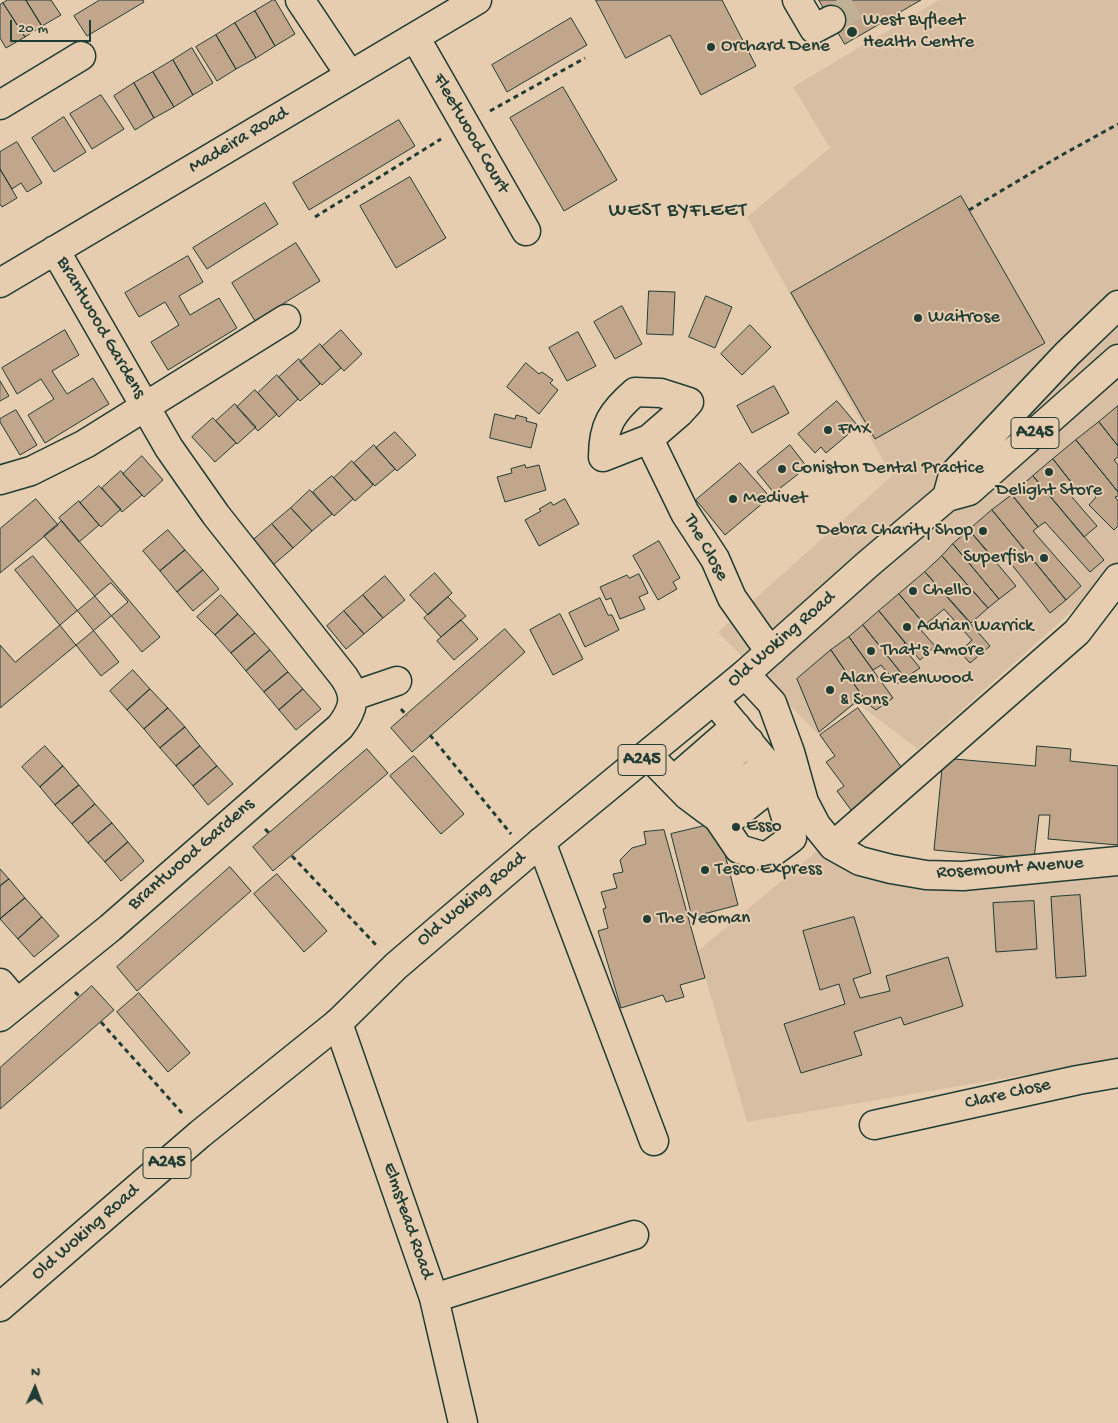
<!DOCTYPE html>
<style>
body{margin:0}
#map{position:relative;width:1118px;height:1423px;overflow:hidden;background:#e7cdaf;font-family:"Gochi Hand",sans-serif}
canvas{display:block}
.north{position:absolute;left:10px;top:1363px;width:50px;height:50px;-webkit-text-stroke:4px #e7cdaf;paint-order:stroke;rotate:2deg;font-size:14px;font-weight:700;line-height:20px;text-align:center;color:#1f3d34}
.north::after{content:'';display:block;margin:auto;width:18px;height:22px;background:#1f3d34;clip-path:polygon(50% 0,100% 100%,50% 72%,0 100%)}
.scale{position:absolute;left:10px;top:20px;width:81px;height:22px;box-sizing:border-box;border:2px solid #1f3d34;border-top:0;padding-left:6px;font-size:15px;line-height:18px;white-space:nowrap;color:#1f3d34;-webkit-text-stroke:4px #e7cdaf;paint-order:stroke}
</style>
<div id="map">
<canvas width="1118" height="1423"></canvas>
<div class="north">N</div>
<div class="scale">20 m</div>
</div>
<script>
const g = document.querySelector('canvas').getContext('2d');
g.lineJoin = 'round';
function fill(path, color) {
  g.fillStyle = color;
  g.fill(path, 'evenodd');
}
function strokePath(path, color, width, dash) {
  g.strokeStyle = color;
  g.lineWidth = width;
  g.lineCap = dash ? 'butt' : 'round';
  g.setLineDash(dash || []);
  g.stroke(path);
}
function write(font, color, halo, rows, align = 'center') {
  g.font = font + ' "Gochi Hand",sans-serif';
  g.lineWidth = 4;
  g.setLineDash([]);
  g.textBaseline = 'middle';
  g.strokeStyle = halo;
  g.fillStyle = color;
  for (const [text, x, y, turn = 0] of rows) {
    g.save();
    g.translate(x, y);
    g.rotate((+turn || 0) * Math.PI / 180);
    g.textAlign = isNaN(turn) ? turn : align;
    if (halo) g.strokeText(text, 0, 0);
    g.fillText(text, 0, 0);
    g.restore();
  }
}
const built = new Path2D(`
 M939,0H1118V563L1072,611L918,749L857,703L818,734L718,632L892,476L747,217L830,148L793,87Z
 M842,830L878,860L956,870L1118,857V1059L747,1122L698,951Z`);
const building = new Path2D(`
 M8,0H26L42,26L25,37L3,3Z
 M26,0H51L61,15L42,26Z
 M100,0H143L144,2L87,36L74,16Z
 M273,0H275L295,34L275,46L255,11Z
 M596,0H722L756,66L701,95L670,35L626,58Z
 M819,0H921L845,44Z
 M3,3L25,37L6,48L0,38V5Z
 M255,11L275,46L256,58L235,23Z
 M571,18L587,45L507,92L492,65Z
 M235,23L256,58L236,69L216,35Z
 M216,35L236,69L217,81L196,47Z
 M192,48L213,83L193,95L173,60Z
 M173,60L193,95L174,107L153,72Z
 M153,72L174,107L154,118L134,83Z
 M134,83L154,118L135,130L114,96Z
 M563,87L617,180L564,211L510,118Z
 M101,95L124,129L92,149L70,114Z
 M64,117L86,152L54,172L32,138Z
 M399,120L415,146L309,210L293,183Z
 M17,142L42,183L27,192L21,183L12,189L0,169V152Z
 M0,169L17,198L2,207L0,204Z
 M410,177L446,238L396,268L360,206Z
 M961,196L1045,343L875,439L791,293Z
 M265,203L278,224L207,269L193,248Z
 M296,243L320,281L255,321L232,283Z
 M188,256L203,282L179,296L190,315L219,298L237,328L168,370L151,342L179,325L165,302L139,317L125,293Z
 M649,291L675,292L673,335L647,334Z
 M706,296L732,307L715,348L689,337Z
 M622,306L642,344L615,359L594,322Z
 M750,325L771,347L742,375L721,354Z
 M65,330L79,355L52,371L67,394L93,378L109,404L45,443L28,415L54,399L41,379L17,394L2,368Z
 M341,330L362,354L344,371L322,347Z
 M578,332L596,366L567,381L549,348Z
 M320,344L341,368L322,385L300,362Z
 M299,359L320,384L300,401L279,377Z
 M526,363L539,374L542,372L553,380L550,383L558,390L539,414L507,387Z
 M277,375L298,399L279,417L258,393Z
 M0,381L9,396L0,401Z
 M774,386L789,413L752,433L737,406Z
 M255,390L277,414L258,431L237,407Z
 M837,401L858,426L826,453L821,447L815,453L798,434Z
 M235,404L256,427L237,444L216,421Z
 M1118,406V446L1099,422Z
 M16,410L37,445L20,455L0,422V419Z
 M495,414L515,419L516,415L527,418L526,421L537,424L531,448L490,438Z
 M213,418L236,443L215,462L192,437Z
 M1099,422L1118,446V457L1114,460L1118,465V492L1076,440Z
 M395,432L416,455L397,471L376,448Z
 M1076,440L1118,492V496L1115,497L1118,501V526L1114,530L1089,505L1096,497L1086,486L1078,491L1053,459Z
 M374,445L395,469L375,486L354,463Z
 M790,445L807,467L774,493L757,472Z
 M142,456L163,480L144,497L123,474Z
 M1053,459L1078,491L1071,496L1097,526L1084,537L1033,476Z
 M352,461L373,485L355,501L334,478Z
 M740,463L770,497L725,535L696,500Z
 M525,465L526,468L539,465L546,490L505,502L497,477L512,473L511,469Z
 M121,471L142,495L122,512L102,488Z
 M332,476L353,499L334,516L313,492Z
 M1033,476L1104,560L1090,572L1045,522L1038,527L1012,495Z
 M99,486L121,509L101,527L80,503Z
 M310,490L332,514L312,531L291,508Z
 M1012,495L1038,527L1033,531L1081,586L1066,600L992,510Z
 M36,499L58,525L0,573V529Z
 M565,499L579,524L539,546L525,520L541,511L539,509L551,502L553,505Z
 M79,501L99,525L79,542L59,518Z
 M291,508L312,531L293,548L272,524Z
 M992,510L1066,600L1050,613L1005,556L997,562L969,530Z
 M62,521L160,637L142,652L44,536Z
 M272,524L293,548L273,565L252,541Z
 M168,530L185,550L160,571L143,551Z
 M969,530L1016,586L999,599L953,544Z
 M659,541L680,578L673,582L677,589L658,600L633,556Z
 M953,544L999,599L988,608L942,556Z
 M185,550L203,570L177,592L160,571Z
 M33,556L119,662L101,676L15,570Z
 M942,556L988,608L971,623L925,572Z
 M203,570L219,589L193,611L177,592Z
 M925,572L990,646L970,663L960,652L972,640L944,609L925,625L899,594Z
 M435,573L452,593L428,615L410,595Z
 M639,574L648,593L639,597L645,609L620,619L611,598L606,600L600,587L627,575L629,578Z
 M385,576L405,600L383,618L363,595Z
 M111,583L128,602L0,708V645L15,662Z
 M899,594L925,625L920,629L935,646L920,660L879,611Z
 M221,595L238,614L215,635L197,617Z
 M363,595L383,618L364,634L344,611Z
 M448,597L466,616L441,637L424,618Z
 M600,598L608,615H612L619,630L585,647L569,613Z
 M344,611L364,634L346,649L327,626Z
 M879,611L905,643L902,646L920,668L905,678L863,625Z
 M238,614L255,633L231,653L215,635Z
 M560,614L583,659L553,675L530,630Z
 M461,620L478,639L454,660L437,641Z
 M863,625L905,678L897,684L881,665L873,670L849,637Z
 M505,629L525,652L412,752L391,728Z
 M255,633L270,650L246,671L231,653Z
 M849,637L893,698L876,710L867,703L831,650Z
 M270,650L288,672L264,692L246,671Z
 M831,650L867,703L857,701L819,732L797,679Z
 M133,670L150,689L127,710L110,691Z
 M288,672L303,689L279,710L264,692Z
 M150,689L168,708L144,729L127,710Z
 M303,689L321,709L296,730L279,710Z
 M168,708L185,727L160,748L144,729Z
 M858,708L907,775L854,814L837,791L844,786L826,762L835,756L820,735Z
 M185,727L200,746L176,766L160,748Z
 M45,746L63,766L40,787L22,767Z
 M200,746L217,766L193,786L176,766Z
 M1037,746L1071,749L1070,761L1118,766V845L1048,839L1050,815H1039L1034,859L934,850L943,758L1035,766Z
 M367,749L388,773L273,871L253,847Z
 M414,756L464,814L441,834L390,776Z
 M63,766L79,785L55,805L40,787Z
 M217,766L233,784L208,805L193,786Z
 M79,785L95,804L72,824L55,805Z
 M95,804L112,823L88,843L72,824Z
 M112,823L128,842L105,862L88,843Z
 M717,823L738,905L692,917L671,834Z
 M664,830L705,978L680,985L684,997L666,1002L663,995L621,1008L598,931L608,928L603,909L606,908L601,892L617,888L613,874L623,872L620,860L632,848L646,844L644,832Z
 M128,842L144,861L121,881L105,862Z
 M230,867L251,891L137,991L117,967Z
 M0,869L9,879L0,886Z
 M277,874L327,931L304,952L254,894Z
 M9,879L25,898L0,919V886Z
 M1080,895L1086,976L1056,978L1051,897Z
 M25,898L42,917L18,939L0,919Z
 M1034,901L1037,949L996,952L993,903Z
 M42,917L59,936L34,957L18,939Z
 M854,917L871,973L853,979L860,998L890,991L886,976L948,957L963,1006L904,1025L901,1017L854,1032L862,1055L801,1073L784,1024L845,1004L839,984L820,990L803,931Z
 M92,986L114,1010L0,1109V1068Z
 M139,993L190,1053L168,1072L117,1012Z`);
const minorTunnel = new Path2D(`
 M831,20L865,0`);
const path = new Path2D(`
 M490,111L585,58
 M969,210L1060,156L1118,124
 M315,217L441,139
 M401,709L407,716
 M430,735L511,834
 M265,829L270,834
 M292,856L377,946
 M75,992L80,997
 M101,1022L182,1113`);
const minor = new Path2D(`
 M300,0L350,75
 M797,0L814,29L831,20
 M415,37L526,231
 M0,105L81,56
 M0,283L477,0
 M649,439L679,413L689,402L661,393L635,392C612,412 603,425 603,457L649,439L685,513L715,559L732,598L761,639L772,650
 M0,480L31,471L85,444L286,319
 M745,674L772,703L790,752L804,802L816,825L833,846L860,861L891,869L926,875L963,876L1118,861
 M353,696L397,681
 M648,755L687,795L707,810L767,764L714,700
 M674,780L736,726
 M687,795L749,741
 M707,810L718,818L739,849L766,857L792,838L781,801L775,772L767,764
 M723,825L777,782
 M541,842L654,1141
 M833,846L1077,632L1118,578
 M0,983L17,1003
 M0,1017L110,928L340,727C354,709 357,696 344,677L216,515L169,448L55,250
 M338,1023L434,1298L463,1423
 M874,1125L1078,1080L1118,1073
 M434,1298L634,1235`);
const major = new Path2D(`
 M947,497L953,475L1067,354L1118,305
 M0,1307L200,1134L338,1023L396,966L541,842L745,674L868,564L947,497L969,491L1118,359`);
const markers = [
 [852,32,6,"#1f3d34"],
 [711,47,5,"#1f3d34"],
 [918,318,5,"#1f3d34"],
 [828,430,5,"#1f3d34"],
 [782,469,5,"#1f3d34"],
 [1049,472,5,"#1f3d34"],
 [733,499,5,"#1f3d34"],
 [983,531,5,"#1f3d34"],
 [1044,558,5,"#1f3d34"],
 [913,591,5,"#1f3d34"],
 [907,627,5,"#1f3d34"],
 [871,651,5,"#1f3d34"],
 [830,690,5,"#1f3d34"],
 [736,827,5,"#1f3d34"],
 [705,870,5,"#1f3d34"],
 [647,919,5,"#1f3d34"]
];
const shields = [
 [1035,433,48],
 [642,760,48],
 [167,1163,48]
];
const shieldNames = [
 ["A245",1035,433],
 ["A245",642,760],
 ["A245",167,1163]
];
const poiNames = [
 ["West Byfleet",863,21],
 ["Health Centre",863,43],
 ["Orchard Dene",721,47],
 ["Waitrose",928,318],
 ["FMX",838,430],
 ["Coniston Dental Practice",792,469],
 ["Delight Store",1049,491,"center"],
 ["Medivet",743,499],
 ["Debra Charity Shop",973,531,"right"],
 ["Superfish",1034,558,"right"],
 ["Chello",923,591],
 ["Adrian Warrick",917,627],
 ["That's Amore",881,651],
 ["Alan Greenwood",840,679],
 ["& Sons",840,701],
 ["Esso",746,827],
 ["Tesco Express",715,870],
 ["The Yeoman",657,919]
];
const streetNames = [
 ["Fleetwood Court",470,134,60],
 ["Madeira Road",239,141,-31],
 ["Brantwood Gardens",100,328,60],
 ["The Close",705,548,61],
 ["Old Woking Road",782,640,-41],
 ["Brantwood Gardens",192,855,-41],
 ["Rosemount Avenue",1010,869,-4],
 ["Old Woking Road",472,900,-40],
 ["Clare Close",1008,1095,-13],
 ["Elmstead Road",407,1221,71],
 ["Old Woking Road",86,1233,-41]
];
const quarterNames = [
 ["WEST BYFLEET",678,212]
];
fill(built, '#d8bea2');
fill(building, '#c2a68c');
strokePath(building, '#1f3d34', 1);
strokePath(minorTunnel, '#bfb096', 28, [28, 14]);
strokePath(minor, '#1f3d34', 31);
strokePath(major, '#1f3d34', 31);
strokePath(path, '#1f3d34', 3, [5, 4]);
strokePath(minor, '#e7cdaf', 28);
strokePath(major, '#e7cdaf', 28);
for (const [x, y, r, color] of markers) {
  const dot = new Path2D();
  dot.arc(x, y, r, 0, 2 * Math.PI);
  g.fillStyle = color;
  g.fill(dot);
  strokePath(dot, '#e7cdaf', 2);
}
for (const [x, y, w] of shields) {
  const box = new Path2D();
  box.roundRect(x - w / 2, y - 15.5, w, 31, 4);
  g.fillStyle = '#e7cdaf';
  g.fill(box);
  strokePath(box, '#1f3d34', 1);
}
write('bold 18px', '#1f3d34', null, shieldNames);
write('19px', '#1f3d34', '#e7cdaf', poiNames, 'left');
write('19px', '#1f3d34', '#e7cdaf', streetNames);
g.letterSpacing = '1px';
write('21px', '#1f3d34', '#e7cdaf', quarterNames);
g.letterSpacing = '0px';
</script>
